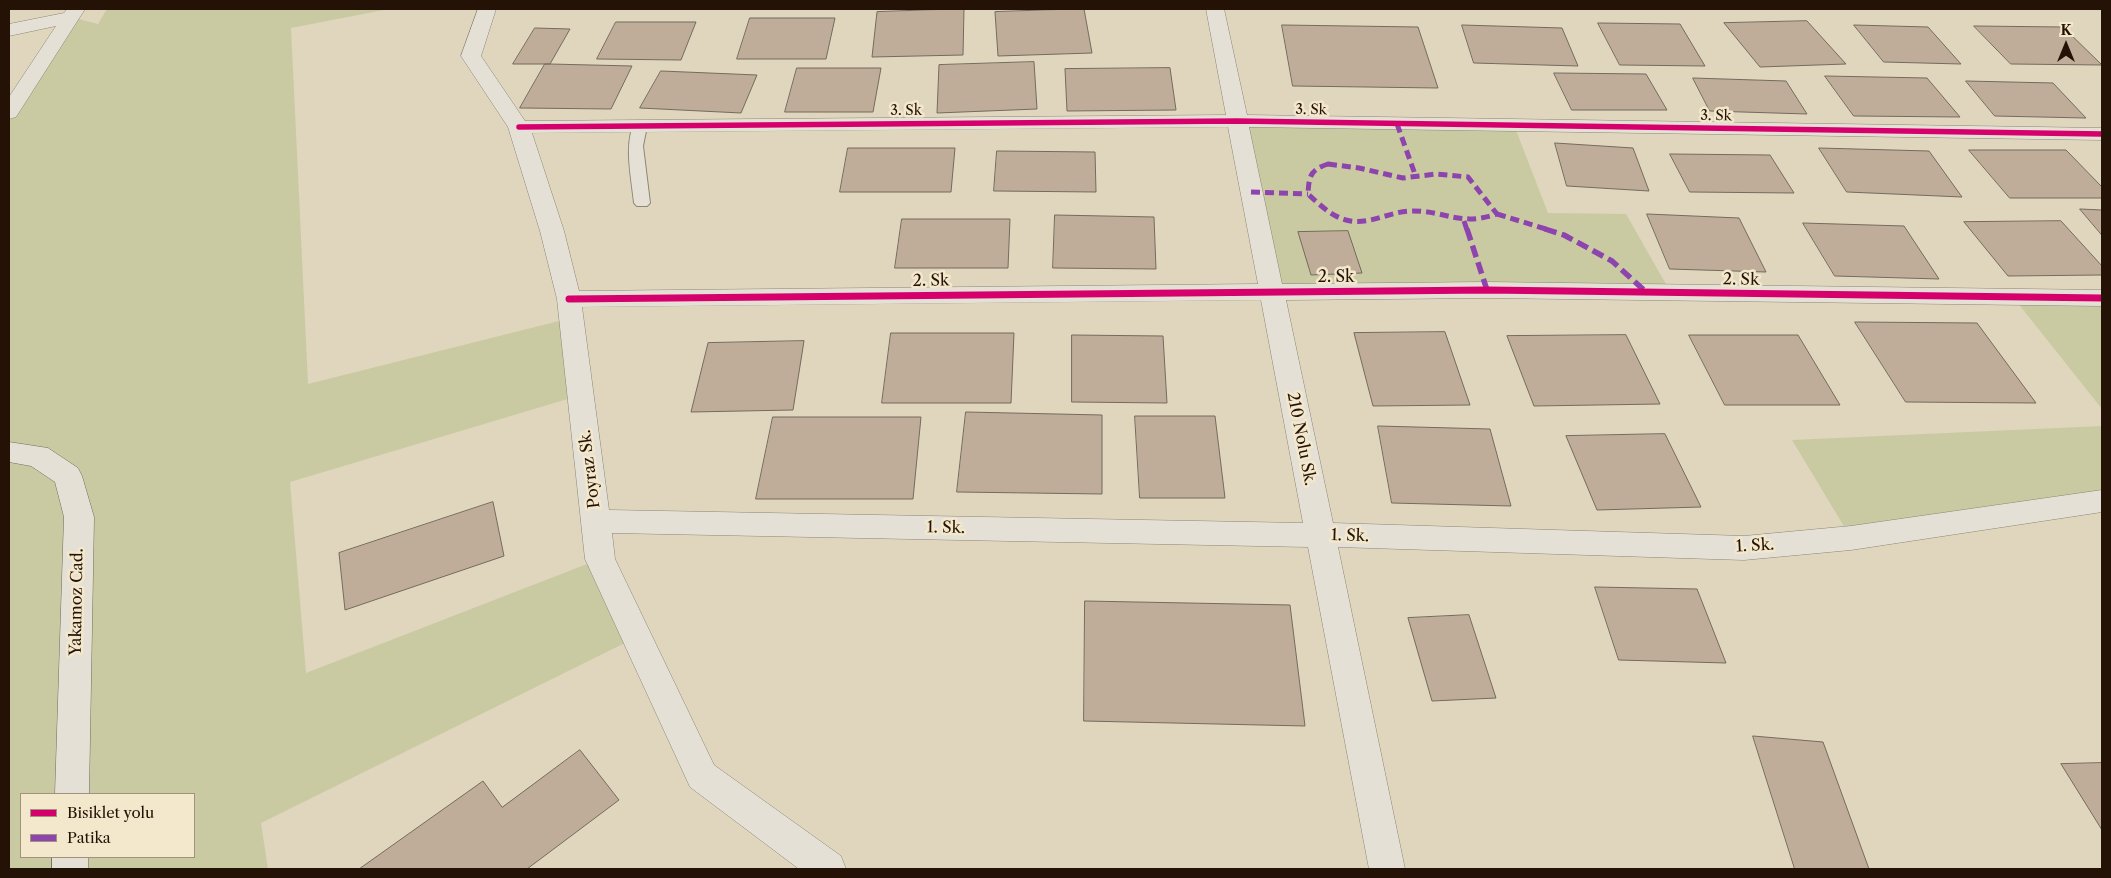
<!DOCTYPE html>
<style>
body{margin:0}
#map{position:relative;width:2111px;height:878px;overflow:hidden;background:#dfd6bd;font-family:"Libre Caslon Text",serif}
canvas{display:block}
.frame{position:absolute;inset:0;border:10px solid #241206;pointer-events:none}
.legend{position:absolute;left:20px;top:793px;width:175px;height:65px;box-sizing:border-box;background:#f3e8cc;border:1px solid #a0927d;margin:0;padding:6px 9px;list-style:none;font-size:15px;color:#241206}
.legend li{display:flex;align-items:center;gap:10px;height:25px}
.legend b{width:25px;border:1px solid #a0927d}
.north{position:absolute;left:2041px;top:20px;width:50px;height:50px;-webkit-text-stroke:4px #f3e8cc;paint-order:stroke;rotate:0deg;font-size:14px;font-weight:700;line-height:20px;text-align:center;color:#241206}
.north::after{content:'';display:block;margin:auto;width:18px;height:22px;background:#241206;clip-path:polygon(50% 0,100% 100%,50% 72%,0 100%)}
</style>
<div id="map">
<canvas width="2111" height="878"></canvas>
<div class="frame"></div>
<ul class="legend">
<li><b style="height:6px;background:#d6006c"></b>Bisiklet yolu</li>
<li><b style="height:6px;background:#8e44ad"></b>Patika</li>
</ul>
<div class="north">K</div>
</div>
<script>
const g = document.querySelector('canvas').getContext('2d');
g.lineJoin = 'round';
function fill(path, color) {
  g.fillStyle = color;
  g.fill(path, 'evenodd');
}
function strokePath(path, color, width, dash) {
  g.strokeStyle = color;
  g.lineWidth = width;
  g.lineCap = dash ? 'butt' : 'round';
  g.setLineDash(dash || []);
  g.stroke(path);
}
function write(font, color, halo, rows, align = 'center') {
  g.font = font + ' "Libre Caslon Text",serif';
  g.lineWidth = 5;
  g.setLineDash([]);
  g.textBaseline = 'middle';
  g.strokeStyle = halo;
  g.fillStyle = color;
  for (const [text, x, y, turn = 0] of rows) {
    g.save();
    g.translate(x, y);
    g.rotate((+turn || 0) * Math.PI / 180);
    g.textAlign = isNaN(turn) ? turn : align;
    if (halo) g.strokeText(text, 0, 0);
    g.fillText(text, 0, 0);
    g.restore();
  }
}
const green = new Path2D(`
 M107,9H389L291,28L308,384L571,318L581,395L290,482L306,673L600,559L637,637L261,823L268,869H9V113L71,17L98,24ZM21,794H194V857H21Z
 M1237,121L1514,125L1548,213L1626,214L1671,293L1272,291Z
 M2013,297L2102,298V409Z
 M2102,426V501L1851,538L1792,440Z`);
const building = new Path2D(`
 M964,9L963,55L872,57L877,12Z
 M1084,9L1092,53L998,56L995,12Z
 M750,18H835L826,59H737Z
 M1807,21L1846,64L1760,67L1724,23Z
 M616,22H696L681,60L597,59Z
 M1598,23L1680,24L1705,66L1620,65Z
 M1282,25L1418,27L1438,88L1293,86Z
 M1462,25L1562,28L1578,66L1474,63Z
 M1854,25L1928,27L1961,64L1884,62Z
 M1974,26L2063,27L2102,65L2011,64Z
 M535,28L570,29L550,64H513Z
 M1034,62L1037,109L937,113L939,65Z
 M545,64H550L632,66L611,109L520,108Z
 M797,68H881L873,112H785Z
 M1170,68L1176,110L1067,111L1065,69Z
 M661,71L757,75L741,113L640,108Z
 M1554,73L1646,74L1667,110H1572Z
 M1825,76L1927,78L1960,117L1854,116Z
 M1693,78L1786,81L1807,114L1710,111Z
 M1966,81L2053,83L2086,118L1995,116Z
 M1555,143L1633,148L1649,191L1567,186Z
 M848,148H955L951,192H840Z
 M1819,148L1929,151L1962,197L1847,192Z
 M1969,150H2066L2102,187V198H2010Z
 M997,151L1095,152L1096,192L994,191Z
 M1670,154L1770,155L1794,193L1690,192Z
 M2080,209L2102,210V235Z
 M1647,214L1739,218L1766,272L1670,269Z
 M1055,215L1154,217L1156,269L1053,268Z
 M902,219H1010L1008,268H895Z
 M2061,221L2102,266V275L2008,276L1964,222Z
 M1803,223L1904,226L1939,279L1835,276Z
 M1348,231L1362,273L1311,275L1298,232Z
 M1855,322L1977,323L2036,403L1906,402Z
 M1445,332L1470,405L1373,406L1354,333Z
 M891,333H1014L1011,403H882Z
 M1072,335L1163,336L1167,403L1072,402Z
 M1626,335L1660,404L1534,406L1507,336Z
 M1689,335H1798L1840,405H1725Z
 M804,341L793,410L691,412L708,343Z
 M966,412L1102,415V494L957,492Z
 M1135,416H1215L1225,498H1140Z
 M773,417H921L913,499H756Z
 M1378,426L1490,429L1511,506L1392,503Z
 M1665,434L1701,507L1597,510L1566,436Z
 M493,502L504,556L345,610L339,553Z
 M1595,587L1697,589L1726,663L1619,660Z
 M1085,601L1290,605L1305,726L1084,721Z
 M1469,615L1496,698L1432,701L1408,618Z
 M1753,736L1823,742L1869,869H1795Z
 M580,750L619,800L527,869H359L483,781L502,807Z
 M2102,763V830L2061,764Z`);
const lane = new Path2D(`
 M640,122L645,123L647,126L643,146L650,203L647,206H637L634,203C632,181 623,142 635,123Z`);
const street = new Path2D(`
 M67,9H85L16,117L9,119V97L56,26L9,36V24L64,13Z
 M478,9H496L481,56L525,121L1226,115L1206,9H1224L1247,115L2102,128V140L1249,127L1282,284L1487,282L2102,290V306L1487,298L1286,300L1333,523L1744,536L1851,526L2102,490V512L1851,550L1744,560L1338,547L1405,869H1369L1308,547L612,533L615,559L714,765L841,856L846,869H799L690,787L585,559L557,299L540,231L508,127L461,56ZM1228,127L1258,284L579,291L564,231L532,133ZM1261,300L1303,523L609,510L582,307Z`);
const secondary = new Path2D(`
 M9,442L48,448L78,468L82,476L94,517L89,794H55L64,517L55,482L31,466L9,462Z
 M52,857H88V869H52Z`);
const quietFar1 = new Path2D(`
 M1397,124L1416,177
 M1328,164L1359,168L1403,178L1436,174L1468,177L1497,214C1459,227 1445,210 1410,211C1388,212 1368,226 1346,220C1331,216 1319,204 1308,194C1309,176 1310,170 1328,164Z
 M1251,192L1308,194
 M1497,214L1549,230
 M1464,221L1467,230`);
const quiet = new Path2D(`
 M1467,229L1487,290
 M1545,229L1564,235L1612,261L1646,292`);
const cyclewayFar1 = new Path2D(`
 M519,127L1237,121L2102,134`);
const cycleway = new Path2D(`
 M569,299L1487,290L2102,298`);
const farStreetnames = [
 ["3. Sk",1311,110,1],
 ["3. Sk",906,111],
 ["3. Sk",1716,116,1]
];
const streetNames = [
 ["2. Sk",1336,277],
 ["2. Sk",1741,280,1],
 ["2. Sk",931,281,-1],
 ["210 Nolu Sk.",1301,439,79],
 ["Poyraz Sk.",590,469,-97],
 ["1. Sk.",946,528,1],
 ["1. Sk.",1350,536,2],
 ["1. Sk.",1755,546,-3],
 ["Yakamoz Cad.",77,602,-89]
];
fill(green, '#c9caa2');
fill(building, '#bfad9a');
strokePath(building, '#736b5e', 1);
strokePath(lane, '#8d8576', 2);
strokePath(street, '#8d8576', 1);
strokePath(secondary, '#736b5e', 1);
fill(lane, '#e5e0d5');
fill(street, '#e5e0d5');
fill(secondary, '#e5e0d5');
strokePath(quietFar1, '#8e44ad', 5, [9, 5]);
strokePath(quiet, '#8e44ad', 5.5, [12, 5.5]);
strokePath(cyclewayFar1, '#d6006c', 5.5);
strokePath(cycleway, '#d6006c', 7);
write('14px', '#241206', '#f3e8cc', farStreetnames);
write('16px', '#241206', '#f3e8cc', streetNames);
</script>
